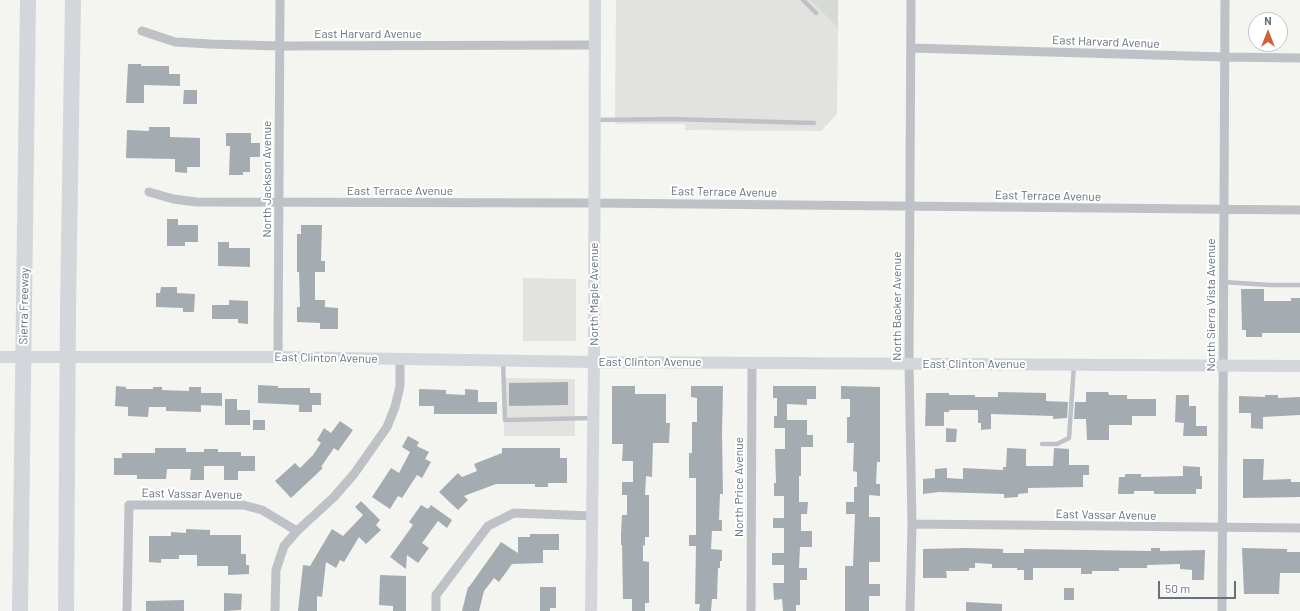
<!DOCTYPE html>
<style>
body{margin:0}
#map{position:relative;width:1300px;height:611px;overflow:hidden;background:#f4f4f1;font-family:Barlow,sans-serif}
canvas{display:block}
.north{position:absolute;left:1248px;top:12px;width:40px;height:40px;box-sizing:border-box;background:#fff;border:1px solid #c2c7cc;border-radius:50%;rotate:0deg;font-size:11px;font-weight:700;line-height:16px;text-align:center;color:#66737f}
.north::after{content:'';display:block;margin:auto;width:14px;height:18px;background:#d06035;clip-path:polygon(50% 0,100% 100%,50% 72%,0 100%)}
.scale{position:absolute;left:1158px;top:581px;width:78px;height:18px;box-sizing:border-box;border:2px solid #66737f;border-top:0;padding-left:5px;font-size:12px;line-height:14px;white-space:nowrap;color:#66737f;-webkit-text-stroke:3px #fff;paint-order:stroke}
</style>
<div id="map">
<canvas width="1300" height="611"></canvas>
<div class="north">N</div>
<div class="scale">50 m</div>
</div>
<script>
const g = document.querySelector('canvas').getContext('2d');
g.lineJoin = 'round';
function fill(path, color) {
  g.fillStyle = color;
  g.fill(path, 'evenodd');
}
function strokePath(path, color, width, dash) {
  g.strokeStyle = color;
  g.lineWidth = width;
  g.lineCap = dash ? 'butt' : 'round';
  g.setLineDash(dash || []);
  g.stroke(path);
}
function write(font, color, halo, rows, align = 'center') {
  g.font = font + ' Barlow,sans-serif';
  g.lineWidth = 4;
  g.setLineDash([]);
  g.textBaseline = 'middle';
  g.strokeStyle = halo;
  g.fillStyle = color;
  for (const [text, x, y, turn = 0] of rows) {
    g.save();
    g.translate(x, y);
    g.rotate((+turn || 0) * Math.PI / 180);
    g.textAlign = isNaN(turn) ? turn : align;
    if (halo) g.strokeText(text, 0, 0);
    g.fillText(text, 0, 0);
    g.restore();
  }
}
const built = new Path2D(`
 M616,0H810L838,28L837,114L821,131L685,130V124H615Z
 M523,278L576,279V341H523Z
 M504,378L575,379V436H504Z`);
const green = new Path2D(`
 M810,0H838V28Z`);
const building = new Path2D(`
 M128,64H141V66H169V74H180V86L144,85V103H126Z
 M184,90H197V104H183Z
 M149,127H170V137L200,138V167H187V173L175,172V159L126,158L127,130L149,131Z
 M226,133H251V143H260V157H250V172H243V175H229L230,146H226Z
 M167,219H178V225H198V242H185V246H167Z
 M301,225H322L321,261H325V272H315V300H325V307L338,308V329H320V323L297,322V307H300L299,272H297V234H301Z
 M218,242H229V248H250V267L218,266Z
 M161,287H177V293L195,294L194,312H183V308L156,307V293H160Z
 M1241,289H1264V301H1291V298H1300V333H1262V337H1246V330H1242Z
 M229,300L248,301V324L238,323V319H212V305H229Z
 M568,382V405L509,406V383Z
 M258,385L278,386V388H310V393H321V405H312V412H299V405L258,403Z
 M116,386L126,387V389H153V387H162V390L189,391V387H201V393H222V406L201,405V412L166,411V407H149L148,417L128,416V407L115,406Z
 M612,386H635V394H666V423H670L669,443H653L652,477L646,476L645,495H649V537H645V546L643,545V561L649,562V603H645V611H632V599H623L622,545H621V534L622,515H627V495H622V482H633V461H622L623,444H612Z
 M691,386H723L722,434L723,494H720L719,520H722V531H712L711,549L722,550V561H720V568H718L717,599H712L711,611H699L700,604H695L696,546H689V535H696V478H689V453H692V422H697V398L691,397Z
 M773,386H816V399H807V405L787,404V420H807V435H813V447H801V476H799V502H808L807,514H801V531H812V547H800L799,568H807V580H800V605H796V611H783L782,599L774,600L773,583H784V565H772V553H784V528H773V518H784V496H774V483H776L775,449H785V428H774V416H777V398H773Z
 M841,386L880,387V462H877L876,484H880V496L869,495V517H880V562H869V584H880V596H869V611H845V566H853L855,514H846V502H854V487H857V472L853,471L854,443H847V417H850V399H841Z
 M419,389L446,390V394L465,395V389L478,390V402H497V414H434V406H419Z
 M998,392L1046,393V401L1068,402L1067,418L1053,419V416L991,414V429L981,430V423H978V410H949V412H944V426H925L926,393H949V395H975V397H998Z
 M1086,392H1108L1109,395H1127V399H1156V416H1132V425H1109V440H1087L1086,419H1074L1075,402H1086Z
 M1176,395H1189V406H1196V426H1207V436H1183L1184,423L1175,422Z
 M1265,395H1278V398L1300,397V415L1263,417V429L1251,428V413H1239V396L1265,397Z
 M225,399H237V410H250V425H225Z
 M253,420H265V430H253Z
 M340,421L353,430L338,451L334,448L321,467L323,468L291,498L275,481L295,463L300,468L313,455L321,443L317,440L324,428L331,433Z
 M946,428L957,429L956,442H946Z
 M408,436L419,442L417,446L429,452L425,459L431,462L422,478L417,475L402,498L398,496L390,509L372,497L391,468L399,473L410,452L402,447Z
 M155,448H186V452H204V449H218V452H241V456H255V471H238V480H224V466H204V480H190L191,469H167L166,479H137V475H114V458H122V453H155Z
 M502,448H560V458H567V483H548V487H535V484H496L464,496L468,500L458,510L439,492L458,473L462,477L477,471L474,464L502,453Z
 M1007,448L1026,449V466H1053L1054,448L1069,449V465H1089V475H1083V487L1028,488V493L1018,494V497L1004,498V494L939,492L923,494V479L935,478V469L947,468V478L963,479V468L1003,470V467H1006Z
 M1243,459H1264L1263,480L1291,479V482H1300V497L1243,498Z
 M1183,466L1200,467V476H1202V489H1196V494H1154V491H1134V494H1118L1119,477H1125V474H1141V477L1183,476Z
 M361,501L380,520L376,525L381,530L366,544L359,537L344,562L340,560L336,568L326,562L322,597L317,596V611H298L303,565L310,566L332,529L343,536L363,515L355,507Z
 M421,505L428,509L431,505L452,520L447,528L438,521L422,543L429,548L418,563L407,555L406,569L390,557L413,525L409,522Z
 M186,529L210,530V535H241V554H246V565H249V574L228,575V566H197V555H179V559H161V563L149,562V536H171V532L186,533Z
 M530,534H559V550H543V563L512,564L499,582L494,578L484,591L479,611H462L468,587H469L501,542L518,553V537H530Z
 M966,548L1003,549V553H1024V549L1151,551V548H1160V551L1205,550L1204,580H1192V570L1180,569V564L1147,565V568H1119V571H1092V574H1081V568H1033V580H1024V570H1017V568H992V564L975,563V568H969V571H946L947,578H923V549Z
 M1242,548L1287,549V552H1300V573H1280L1279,594H1244Z
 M380,575L406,576V611H393V606L379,605Z
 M540,587H556V608H550V611H540Z
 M1064,588H1074V600H1064Z
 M224,593L242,594L241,610L224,611Z
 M184,600V611H146V601Z
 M966,602L1002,604V611H966Z`);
const lane = new Path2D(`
 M803,0L816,13
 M595,120L672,119L814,123
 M1223,282L1270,285H1300
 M503,361L505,420L592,418
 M1042,444H1057L1069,438L1074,365`);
const street = new Path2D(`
 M142,31L175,42L210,44L280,46L595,45
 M911,48L1224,57L1300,58
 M149,192L173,199L197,202L594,203L1300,210
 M278,357L280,0
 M912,524L1300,528
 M127,611L129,505H243L262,510L297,531
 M275,611L276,570L284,546L297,531L334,497L354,474L387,427L395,407L400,386V360
 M436,611V595L488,526L514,513L592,516
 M751,611L752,363
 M910,611L912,524L909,364L911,0
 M1222,611L1225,0`);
const secondary = new Path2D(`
 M0,357H278L594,362L1300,366
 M591,611L594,362L595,0`);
const highway = new Path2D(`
 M20,611L28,0
 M66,611L68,308L73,0`);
const streetNames = [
 ["East Harvard Avenue",368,34],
 ["East Harvard Avenue",1106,42,2],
 ["North Jackson Avenue",267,179,-90],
 ["East Terrace Avenue",400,191],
 ["East Terrace Avenue",724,192,1],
 ["East Terrace Avenue",1048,196,1],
 ["North Maple Avenue",594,294,-90],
 ["North Sierra Vista Avenue",1211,305,-90],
 ["Sierra Freeway",24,306,-89],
 ["North Backer Avenue",897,306,-90],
 ["East Clinton Avenue",326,358,1],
 ["East Clinton Avenue",650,362],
 ["East Clinton Avenue",974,364],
 ["North Price Avenue",739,487,-90],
 ["East Vassar Avenue",192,494,1],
 ["East Vassar Avenue",1106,515,1]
];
fill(built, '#e2e3e1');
fill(green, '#d5dbd2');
fill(building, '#a5acb1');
strokePath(lane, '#bec1c5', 4.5);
strokePath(street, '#bec1c5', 9);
strokePath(secondary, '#d3d7db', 12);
strokePath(highway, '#d3d7db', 16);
write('12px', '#66737f', '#fff', streetNames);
</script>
